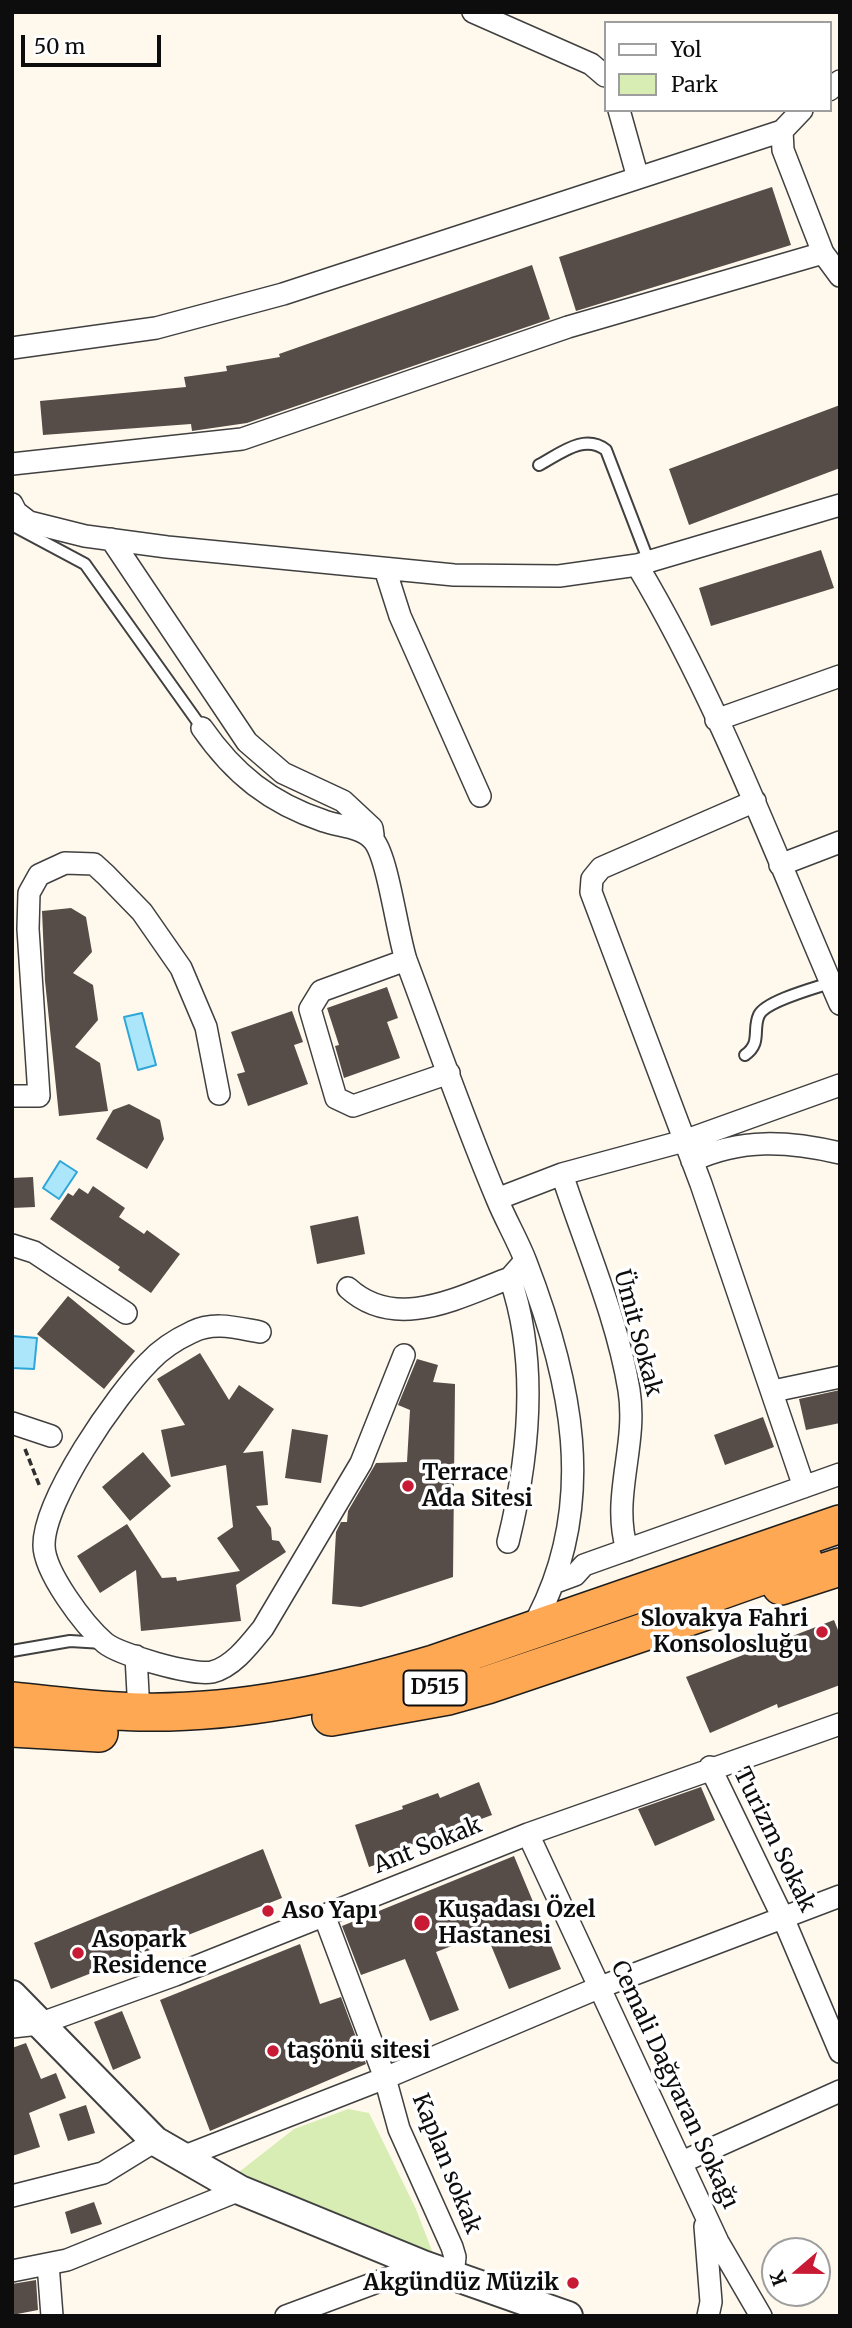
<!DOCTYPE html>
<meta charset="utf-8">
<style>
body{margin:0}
#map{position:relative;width:852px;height:2328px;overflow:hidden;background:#fff9ed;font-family:Merriweather,serif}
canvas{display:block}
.frame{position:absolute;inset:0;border:14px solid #0d0d0d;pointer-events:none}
.legend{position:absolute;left:604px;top:21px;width:228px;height:91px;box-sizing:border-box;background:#fff;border:2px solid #9e9e9e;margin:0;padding:9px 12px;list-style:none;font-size:21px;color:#0d0d0d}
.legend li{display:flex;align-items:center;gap:14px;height:35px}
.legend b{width:35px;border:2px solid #9e9e9e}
.north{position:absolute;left:761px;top:2237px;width:70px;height:70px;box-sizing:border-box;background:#fff;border:2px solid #9e9e9e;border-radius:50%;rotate:250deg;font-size:19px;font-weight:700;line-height:28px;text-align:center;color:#0d0d0d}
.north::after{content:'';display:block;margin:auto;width:24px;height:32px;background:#c81a34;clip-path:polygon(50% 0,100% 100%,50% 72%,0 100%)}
.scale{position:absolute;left:21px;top:35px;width:140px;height:32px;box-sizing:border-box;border:4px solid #0d0d0d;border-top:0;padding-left:9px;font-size:21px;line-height:24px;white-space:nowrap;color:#0d0d0d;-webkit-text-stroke:5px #fff;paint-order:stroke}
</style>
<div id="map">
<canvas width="852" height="2328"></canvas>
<div class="frame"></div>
<ul class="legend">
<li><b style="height:9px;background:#fff"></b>Yol</li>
<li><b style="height:19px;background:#d7edb3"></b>Park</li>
</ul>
<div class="north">K</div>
<div class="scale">50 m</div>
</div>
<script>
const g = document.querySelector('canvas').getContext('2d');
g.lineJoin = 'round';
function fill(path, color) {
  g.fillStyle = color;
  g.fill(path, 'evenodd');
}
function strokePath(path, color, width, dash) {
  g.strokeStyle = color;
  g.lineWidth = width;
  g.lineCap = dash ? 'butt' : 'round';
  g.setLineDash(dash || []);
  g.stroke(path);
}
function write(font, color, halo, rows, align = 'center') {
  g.font = font + ' Merriweather,serif';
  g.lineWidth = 7;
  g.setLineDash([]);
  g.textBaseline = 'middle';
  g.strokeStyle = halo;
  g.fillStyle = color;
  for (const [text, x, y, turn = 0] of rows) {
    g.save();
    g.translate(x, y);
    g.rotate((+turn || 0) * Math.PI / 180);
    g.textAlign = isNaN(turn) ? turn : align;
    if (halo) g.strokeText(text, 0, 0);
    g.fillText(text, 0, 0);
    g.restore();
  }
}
const green = new Path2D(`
 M348,2109L369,2113L416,2209L434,2256L239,2172L294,2129Z`);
const water = new Path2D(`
 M142,1013L156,1065L138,1070L124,1017Z
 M60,1161L77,1172L59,1199L43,1188Z
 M12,1336L37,1338L34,1369L12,1368Z`);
const building = new Path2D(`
 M772,187L791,245L576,311L559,257Z
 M532,265L550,319L247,423L192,431L191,424L43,435L40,401L186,387L184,377L227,371L226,366L280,357L279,354Z
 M840,405V468L689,525L669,469Z
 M821,550L834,588L711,626L699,588Z
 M71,908L86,917L92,952L73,973L93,985L98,1020L75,1047L100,1063L108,1111L59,1116L45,981L42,911Z
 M387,987L398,1018L387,1022L400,1058L344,1078L335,1046L339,1045L327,1008Z
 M292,1011L303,1042L294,1045L308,1084L248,1106L237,1074L245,1072L231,1032Z
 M129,1104L160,1120L164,1139L147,1169L96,1139L113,1110Z
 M33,1177L35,1207L12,1208V1178Z
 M93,1186L125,1208L119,1217L144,1234L147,1230L180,1254L151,1293L118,1270L120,1267L50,1219L68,1193L73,1196L79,1188L88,1194Z
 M358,1216L365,1254L317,1264L310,1226Z
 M68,1296L135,1351L104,1389L37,1334Z
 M200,1353L229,1400L239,1385L274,1409L243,1453L263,1451L268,1505L256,1506L271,1528L272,1540L279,1541L286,1552L236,1585L241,1621L141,1631L136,1570L100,1593L77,1556L127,1524L162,1578L176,1577L177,1581L240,1571L217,1538L233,1527L226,1465L171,1477L161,1430L185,1425L157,1379Z
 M417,1359L438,1365L433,1382L455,1384L453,1577L361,1607L332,1604L336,1532L341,1522H347L348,1511L376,1463L407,1462L410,1410L398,1405Z
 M840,1390V1423L806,1430L799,1399Z
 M763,1417L774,1447L725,1465L714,1435Z
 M292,1429L328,1435L321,1483L285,1478Z
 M143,1452L171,1486L130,1521L102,1487Z
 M834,1620L840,1635V1685L778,1708L777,1704L710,1733L686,1677Z
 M479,1782L492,1815L397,1850L399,1857L369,1867L355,1825L403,1809L402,1806L438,1793L440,1798Z
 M701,1787L715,1820L655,1846L638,1809Z
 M263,1849L282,1898L51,1989L34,1943Z
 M514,1856L561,1969L509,1989L486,1933L436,1952L459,2010L430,2021L405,1959L361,1975L342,1926Z
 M300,1944L320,2004L341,1997L366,2064L210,2131L160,2000Z
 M122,2011L141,2058L113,2070L94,2022Z
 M26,2043L41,2079L56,2073L66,2098L29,2113L40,2147L12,2156V2048Z
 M86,2105L95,2133L68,2141L59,2114Z
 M94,2202L102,2224L71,2234L65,2212Z
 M36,2280L38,2310L12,2315V2284Z`);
const path = new Path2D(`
 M25,1449L40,1487`);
const service = new Path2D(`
 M539,465C560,454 584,433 606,450L649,562
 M12,525L85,564L202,728
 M745,1055C762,1043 752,1030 759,1015C766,1001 815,988 830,983
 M12,1651L70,1641L103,1643`);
const minor = new Path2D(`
 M473,12L591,64L605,76
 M829,90L840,81
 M619,110L638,178
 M782,131L783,150L823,253
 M12,348L156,328L283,294L782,131L802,110
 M12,464L242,439L568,327L823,253L840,276
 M12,504L16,512L29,522L85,536L167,547L454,575L559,576L637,565L840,505
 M111,539L247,742L283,773L343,801L372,828L373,835
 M637,565C720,704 776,857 840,1004
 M385,569L400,616L480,796
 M716,720L840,676
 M202,728C234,774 270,803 324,821C340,827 362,826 374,841C388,859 397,932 406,960C436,1040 464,1121 497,1199C506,1221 518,1241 526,1262C571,1379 598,1500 538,1617
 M755,801L601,868L592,879L591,892L701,1184L804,1487
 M780,865L840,842
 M406,960L321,991L310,1009L336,1098L353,1106L449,1073
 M12,1096H39L28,929L29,893L39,875L65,863L94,864L106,875L142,912L181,968L206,1027L219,1094
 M692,1161C741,1138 788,1141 840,1153
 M562,1174C585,1245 617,1317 629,1390C638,1446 611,1496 627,1550
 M497,1199L562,1174L684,1141L840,1085
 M12,1245L34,1252L126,1313
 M348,1288C396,1332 459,1297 510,1278
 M260,1332C237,1328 214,1321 192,1332C177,1339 160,1350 149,1362C116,1395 44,1499 44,1545C44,1572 84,1625 105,1643C120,1655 193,1676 212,1672C233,1667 250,1644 263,1628L361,1463L404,1355
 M778,1390L840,1377
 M12,1423L51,1436
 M508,1542C529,1457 539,1362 510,1278L525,1261
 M556,1582L575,1575L584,1565L840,1474
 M136,1656L139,1712
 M710,1767L784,1920L840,2052
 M528,1834L718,2242L761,2316
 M324,1915L385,2078L399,2129L452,2247L455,2257L453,2275
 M12,2027L39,2024L175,1975L528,1834L840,1724
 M185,2156L385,2078L598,1988L840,1896
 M682,2162L840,2091
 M12,2196L103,2173L155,2141
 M705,2226L711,2302L708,2316
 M48,2264L52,2316
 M12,2271L67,2260L240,2190
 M286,2316L423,2265`);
const tertiary = new Path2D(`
 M12,1995L155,2141L240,2190L423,2265L568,2316`);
const trunk = new Path2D(`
 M781,1586L840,1567
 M674,1607L804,1561
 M12,1701C54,1705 98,1711 140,1712C240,1714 339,1692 434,1664L840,1524
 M331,1717L448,1696L487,1685L706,1611
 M12,1728L99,1733`);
const markers = [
 [408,1486,7,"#c81a34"],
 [822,1632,7,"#c81a34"],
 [268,1911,7,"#c81a34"],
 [422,1923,9,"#c81a34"],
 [78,1953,7,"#c81a34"],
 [273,2051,7,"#c81a34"],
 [573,2283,7,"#c81a34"]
];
const shields = [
 [435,1688,63]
];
const shieldNames = [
 ["D515",435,1688]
];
const streetNames = [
 ["Ümit Sokak",637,1333,75],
 ["Turizm Sokak",774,1840,64],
 ["Ant Sokak",428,1846,-22],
 ["Cemali Dağyaran Sokağı",674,2085,65],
 ["Kaplan sokak",446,2164,68]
];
const poiNames = [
 ["Terrace",422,1473],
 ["Ada Sitesi",422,1499],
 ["Slovakya Fahri",808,1619,"right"],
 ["Konsolosluğu",808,1645,"right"],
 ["Kuşadası Özel",438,1910],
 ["Hastanesi",438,1936],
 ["Aso Yapı",282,1911],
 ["Asopark",92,1940],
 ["Residence",92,1966],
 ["taşönü sitesi",287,2051],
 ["Akgündüz Müzik",559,2283,"right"]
];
fill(green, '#d7edb3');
fill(water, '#ace6fb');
strokePath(water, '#2ea6d8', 2);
fill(building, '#564c48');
strokePath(service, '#404040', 14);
strokePath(minor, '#404040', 24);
strokePath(tertiary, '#404040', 32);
strokePath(trunk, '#1e1e1e', 40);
strokePath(path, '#2f2f2f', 3.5, [7, 3.5]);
strokePath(service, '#fff', 10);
strokePath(minor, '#fff', 21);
strokePath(tertiary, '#fff', 28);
strokePath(trunk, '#ffa854', 37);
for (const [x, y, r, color] of markers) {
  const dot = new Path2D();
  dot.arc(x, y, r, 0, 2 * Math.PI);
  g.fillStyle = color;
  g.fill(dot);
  strokePath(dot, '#fff', 2.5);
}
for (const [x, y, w] of shields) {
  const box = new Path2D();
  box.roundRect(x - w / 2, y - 17.5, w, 35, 5);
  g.fillStyle = '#fff';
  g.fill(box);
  strokePath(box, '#0d0d0d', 2);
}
write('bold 21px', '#0d0d0d', null, shieldNames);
write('23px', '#0d0d0d', '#fff', streetNames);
write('bold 23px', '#0d0d0d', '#fff', poiNames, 'left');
</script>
